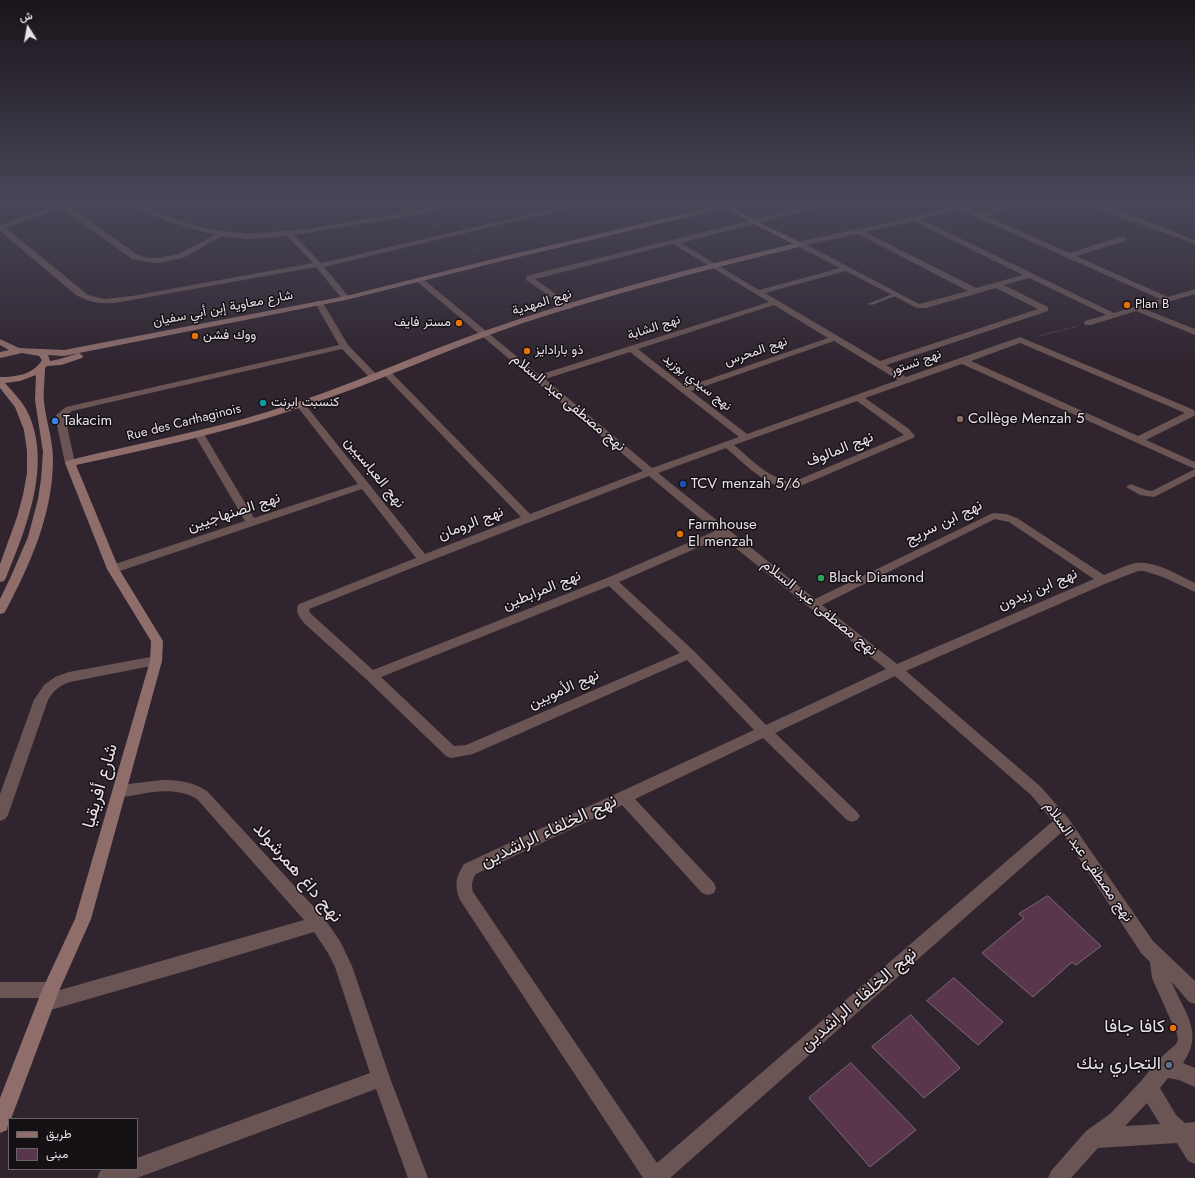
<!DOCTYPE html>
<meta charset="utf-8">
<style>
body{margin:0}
#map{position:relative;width:1195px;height:1178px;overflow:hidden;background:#30252f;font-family:Jost,Vazirmatn,sans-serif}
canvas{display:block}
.legend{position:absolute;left:8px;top:1118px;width:130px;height:52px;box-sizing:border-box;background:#151014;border:1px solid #696468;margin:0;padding:5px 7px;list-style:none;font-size:12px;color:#e8e1e7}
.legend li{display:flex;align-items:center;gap:8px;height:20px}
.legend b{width:20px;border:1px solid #696468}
.north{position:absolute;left:8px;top:8px;width:40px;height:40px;-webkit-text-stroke:3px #151014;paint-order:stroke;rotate:349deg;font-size:11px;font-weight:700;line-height:16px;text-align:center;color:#e8e1e7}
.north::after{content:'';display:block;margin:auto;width:14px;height:18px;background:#e8e1e7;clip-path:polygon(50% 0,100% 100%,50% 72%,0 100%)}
</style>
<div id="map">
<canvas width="1195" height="1178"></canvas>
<ul class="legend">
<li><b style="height:5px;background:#8e6d6b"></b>طريق</li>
<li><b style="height:11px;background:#5a364d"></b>مبنى</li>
</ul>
<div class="north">ش</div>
</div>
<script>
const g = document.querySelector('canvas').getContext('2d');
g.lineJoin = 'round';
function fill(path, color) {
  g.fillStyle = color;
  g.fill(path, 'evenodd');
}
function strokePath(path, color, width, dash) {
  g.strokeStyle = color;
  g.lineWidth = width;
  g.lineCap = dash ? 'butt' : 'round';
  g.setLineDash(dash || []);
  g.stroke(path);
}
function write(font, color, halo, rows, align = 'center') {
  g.font = font + ' Jost,Vazirmatn,sans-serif';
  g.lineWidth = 3;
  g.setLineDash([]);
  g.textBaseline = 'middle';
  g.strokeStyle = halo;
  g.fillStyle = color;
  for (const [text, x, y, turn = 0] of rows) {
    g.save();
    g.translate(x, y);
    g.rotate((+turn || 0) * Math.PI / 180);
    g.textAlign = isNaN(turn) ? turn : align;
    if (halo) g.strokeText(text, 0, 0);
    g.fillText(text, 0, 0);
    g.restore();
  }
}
const building = new Path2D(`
 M1048,896L1101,946L1076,965L1072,962L1033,997L982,953L1024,918L1019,914Z
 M954,978L1003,1022L978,1045L927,1001Z
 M911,1015L960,1068L924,1098L872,1047Z
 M851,1063L916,1130L870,1167L809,1098Z`);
const path = new Path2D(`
 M595,208L616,221
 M428,220L439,227
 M464,242L482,253
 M1038,336L1078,326`);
const lane = new Path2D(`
 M893,294L898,295L872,305L867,304Z`);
const street = new Path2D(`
 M47,201L62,203L76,201L67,205L138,255L148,258H159L178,254L215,235L169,222L120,201H130L174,219L209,229L247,234L300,230L409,212L389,201H398L416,210L458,201H472L416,215L294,235L321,263L586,201L591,203L324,267L350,298L346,300H343L316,267L132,300C112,304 95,306 76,295L0,231V225L56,205ZM61,208L132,259L148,262L159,263L183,258L222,236L247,239L287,236L313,263L132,296L104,299L88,295L6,228Z
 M715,201H724L730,206L725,207Z
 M829,201H842L681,243L759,290L840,268L797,246V242L913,217L953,206L943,201H953L980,213L1025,201H1037L986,216L1070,253L1119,237H1125V241L1076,256L1168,297L1195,289V294L1144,309L1195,329V335L1136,311L1091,325H1085L1084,323L1085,321L1106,315L1029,278L1004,285L1048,307V311L886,365L906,377L1020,337L1194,410L1195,415L1192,417L1146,440L1195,462V476L1154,497L1140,495L1126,487L1131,484L1146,490L1152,491L1195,469L962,364L865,398L909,429L915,436L913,438L798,487C772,494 744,463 726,448L658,473L815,599L993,513L1006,514L1017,518L1104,575C1114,571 1126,565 1136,563C1156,561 1178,575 1195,583V592L1163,577L1144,571H1138L1107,583L906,671L1041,787L1068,818L1153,941L1195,981V1004L1189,1002L1171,981C1176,992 1181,1002 1186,1012C1195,1032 1195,1045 1183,1063L1195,1068V1087L1179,1080L1168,1078L1160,1088L1176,1115L1185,1123L1195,1122V1164L1188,1161L1177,1143L1098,1148L1071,1178H1048L1051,1171L1086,1131L1110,1114L1142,1080L1157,1061L1176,1044L1178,1040L1177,1034L1152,978L1150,962L1141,953L1062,832L670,1178H643L460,900C454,886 456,876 464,864L754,730L687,660L473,754L451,758L446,756L366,679L305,624C300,618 294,611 299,604L416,558L362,489L117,572H109L107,569L109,566L245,521L194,434L196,432L199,431L204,434L254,518L358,484L296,405L301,402L304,403L425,554L521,517L383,374L381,372L386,369L389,370L530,514L643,471L415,280L419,278H422L539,375L769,302L673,244L535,279L571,305V309H568L526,280V276ZM958,209L976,217L1160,299L1114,313L920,219ZM913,221L1023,275L976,288L865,232ZM858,234L968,291L919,304L807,245ZM846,271L917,308H926L996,288L1038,309L880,361L765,293ZM774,305L828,338L686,387L638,349ZM834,341L898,380L747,434L691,391ZM1020,343L1185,413L1138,436L971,361ZM630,352L739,437L652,468L545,379ZM857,401L904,435L793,482C770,480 751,459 734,445ZM649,476L715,531L607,578L373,670L310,613L309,609L427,562ZM995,519L1009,522L1094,579L897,664L822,605ZM722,537L886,669L766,725L694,651L619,582ZM609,586L680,653L466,745L454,746L381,677ZM895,676L1031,795L1053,821L657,1163L473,892C471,885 472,880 476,874L622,805L702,893L708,895L714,893L716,888L714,883L635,799L763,738L847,820L852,822L857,820L860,816L857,812L775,733ZM1147,1103L1160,1124L1125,1126Z
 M1065,201C1105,201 1157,226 1195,240V244L1112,214Z
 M316,301H322L348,345L377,375L379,377L377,379H371L342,349L72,411L65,417L75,463L70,466L65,463L55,416L66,407L339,345L315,303Z
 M156,656L161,658L162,661L161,664L70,682C60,685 53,691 48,700L8,815L5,819L0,821V794L34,700L44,685L55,677L69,672Z
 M162,780C179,780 193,782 207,791L324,918L340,941L352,966L390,1078L428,1178H408L376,1089L137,1178H97L100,1171L104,1169H137V1158L370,1073L335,967L328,953L314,932L189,970L47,1011L41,1008L38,1002L40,998H0V982H51L57,984L60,990L304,920L197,799C178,788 157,791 136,795C129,796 122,798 115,795L113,791L115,787L120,785Z`);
const secondary = new Path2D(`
 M738,201H751L733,207L756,221L804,244L803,246C709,269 615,293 523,323C449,348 379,382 305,406C230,432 153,448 76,465L119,569L163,641L162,661L91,919L59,991L11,1119H9L7,1130L0,1133V1098L42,990L75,919L150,661L151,641L107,569L65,463L66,461C134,444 203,432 270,411C342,389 410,357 481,332C583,296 688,269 793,244L752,223L726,208L502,261L346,300L64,356L48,355L50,361L60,359L79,353L83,356L82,358L61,365L47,366L45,368C45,379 43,390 44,402C46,421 53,440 53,459C53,513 31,563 6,610L4,613L0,614V599L12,574L28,537L38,499L41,479L43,452L35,400L36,375L20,381L5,383C12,391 20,399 26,409C54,462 26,528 6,578L4,581L0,582V564L17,517L23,495L27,473V451L24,430L15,407L0,388V377C15,377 33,375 42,360L39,356L22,353L0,358V352L9,350L0,345V339L19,348L64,350L346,296L501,257Z`);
const markers = [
 [1127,305,4,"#e8710a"],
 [459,323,4,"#e8710a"],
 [195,336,4,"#e8710a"],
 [527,351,4,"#e8710a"],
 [263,403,4,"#0f9aa8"],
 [960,419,4,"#8d6e63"],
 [55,421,4,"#3f7fe0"],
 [683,484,4,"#1a4fb4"],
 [680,534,4,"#e8710a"],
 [821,578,4,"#2e9e5b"],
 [1173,1028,4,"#e8710a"],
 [1169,1065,4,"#5c6f8a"]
];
const farStreetnames = [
 ["نهج المهدية",542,303,-17],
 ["شارع معاوية إبن أبي سفيان",223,309,-11],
 ["نهج الشابة",654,328,-18],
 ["نهج المحرس",756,352,-19],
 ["نهج تستور",916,363,-20],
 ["نهج سيدي بوزيد",697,383,38],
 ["Rue des Carthaginois",184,423,-14]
];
const farPoinames = [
 ["Plan B",1135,305],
 ["مستر فايف",451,323,"right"],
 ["ووك فشن",203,336],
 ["ذو بارادايز",535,351],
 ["كنسبت ابرنت",271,403]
];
const streetNames = [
 ["نهج مصطفى عبد السلام",568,403,40],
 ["نهج المالوف",840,450,-22],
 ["نهج العباسيين",374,473,51],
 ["نهج الصنهاجيين",234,513,-18],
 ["نهج ابن سريج",944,523,-26],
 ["نهج الرومان",471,524,-21],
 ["نهج ابن زيدون",1038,590,-23],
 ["نهج المرابطين",542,591,-22],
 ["نهج مصطفى عبد السلام",819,608,39],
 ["نهج الأمويين",564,690,-24],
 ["نهج مصطفى عبد السلام",1088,862,55]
];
const poiNames = [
 ["Collège Menzah 5",968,419],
 ["Takacim",63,421],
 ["TCV menzah 5/6",691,484],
 ["Farmhouse",688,525],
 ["El menzah",688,542],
 ["Black Diamond",829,578]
];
const nearStreetnames = [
 ["شارع أفريقيا",101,786,-74],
 ["نهج الخلفاء الراشدين",549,832,-25],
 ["نهج داغ همرشولد",297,873,49],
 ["نهج الخلفاء الراشدين",859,1000,-41]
];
const nearPoinames = [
 ["كافا جافا",1165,1028],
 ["التجاري بنك",1161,1065]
];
fill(building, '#5a364d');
strokePath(building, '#7b6b74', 1);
strokePath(path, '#827881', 1.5, [0.5, 2]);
fill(lane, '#6a5554');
fill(street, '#6a5554');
fill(secondary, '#8e6d6b');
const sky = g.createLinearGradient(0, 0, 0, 366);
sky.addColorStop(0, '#1a141a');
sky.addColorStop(0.55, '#484658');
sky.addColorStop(1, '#48465800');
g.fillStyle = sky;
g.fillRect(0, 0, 1195, 366);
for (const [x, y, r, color] of markers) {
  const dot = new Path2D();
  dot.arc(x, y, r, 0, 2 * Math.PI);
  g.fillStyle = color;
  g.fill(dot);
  strokePath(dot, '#151014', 1.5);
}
write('13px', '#e8e1e7', '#151014', farStreetnames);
write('13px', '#e8e1e7', '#151014', farPoinames, 'left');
write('15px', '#e8e1e7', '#151014', streetNames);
write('15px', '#e8e1e7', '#151014', poiNames, 'left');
write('18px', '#e8e1e7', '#151014', nearStreetnames);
write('18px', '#e8e1e7', '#151014', nearPoinames, 'right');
</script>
